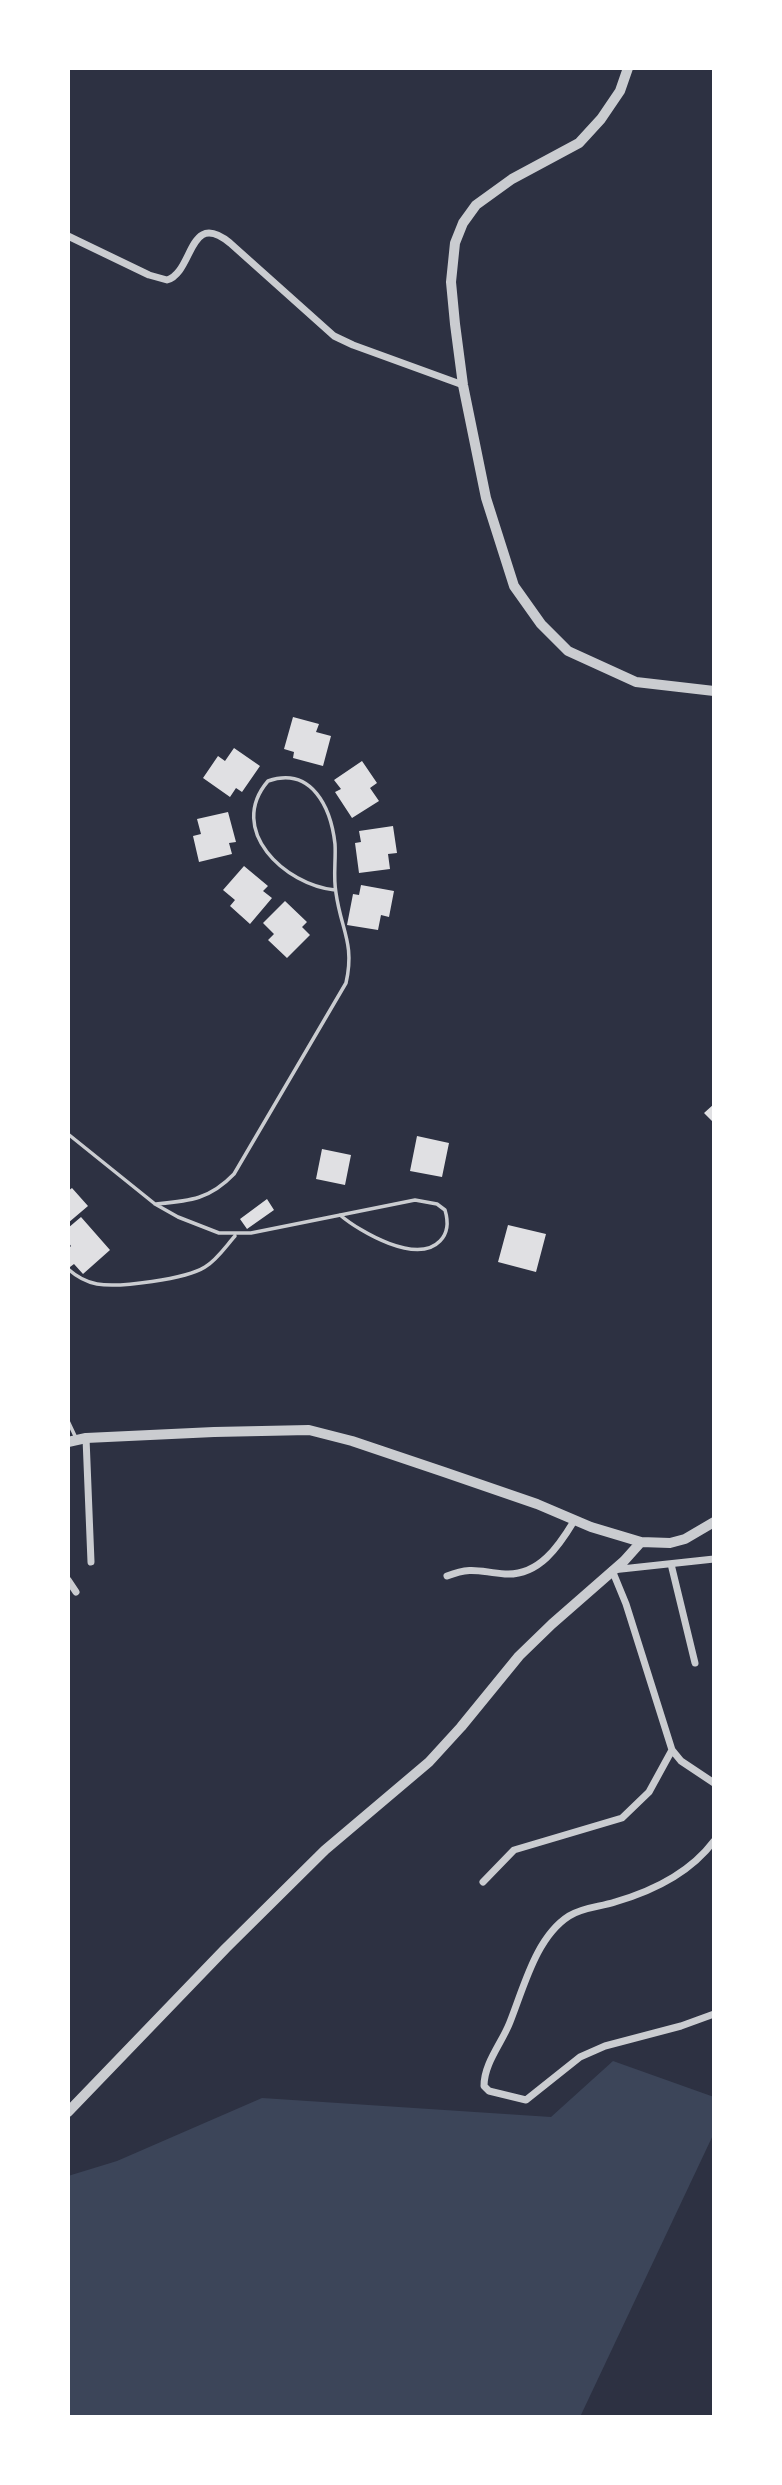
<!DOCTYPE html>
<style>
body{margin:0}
#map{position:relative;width:782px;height:2485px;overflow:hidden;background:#2d3142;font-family:"Crimson Pro",serif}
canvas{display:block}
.frame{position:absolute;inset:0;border:70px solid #fff;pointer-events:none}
</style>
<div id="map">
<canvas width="782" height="2485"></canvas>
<div class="frame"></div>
</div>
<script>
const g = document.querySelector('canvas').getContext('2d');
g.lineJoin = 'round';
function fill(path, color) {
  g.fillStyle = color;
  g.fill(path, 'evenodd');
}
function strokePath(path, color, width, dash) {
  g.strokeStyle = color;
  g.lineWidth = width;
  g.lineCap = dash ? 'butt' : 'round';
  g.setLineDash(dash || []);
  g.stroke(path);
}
const green = new Path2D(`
 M613,2061L714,2097V2133L580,2417H68V2176L117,2161L262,2098L551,2117Z`);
const building = new Path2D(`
 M293,717L319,724L316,732L331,736L323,766L293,758L294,752L284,749Z
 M234,748L260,766L242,792L236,788L230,797L203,778L218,756L225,761Z
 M362,761L377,783L370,788L379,801L352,818L335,792L341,789L334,780Z
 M228,812L236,842L229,843L232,854L199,862L193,836L201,834L197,819Z
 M393,826L397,853L388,854L390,869L359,873L355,843L361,842L359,831Z
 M244,866L268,886L263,891L272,898L250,924L230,906L235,900L223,890Z
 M361,885L394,891L389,917L381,915L378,930L347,925L353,894L359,895Z
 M285,901L307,922L302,927L310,935L287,958L268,940L274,934L263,923Z
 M714,1104V1123L704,1113Z
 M417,1136L449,1143L442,1177L410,1171Z
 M322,1149L351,1155L345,1185L316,1179Z
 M72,1188L88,1206L68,1223V1191Z
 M267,1199L274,1210L247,1229L240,1219Z
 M81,1217L110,1250L83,1274L74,1264L70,1267L68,1265V1249L71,1246L68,1242V1228Z
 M508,1225L546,1234L536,1272L498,1262Z`);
const service = new Path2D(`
 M68,1134L155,1204L178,1217L219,1233H251L415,1200L437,1204L445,1210C448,1220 449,1232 440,1241C417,1265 360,1232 340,1215
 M155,1204C189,1201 209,1200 234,1174L346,983C355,943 341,930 336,893C333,877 336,860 335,844C331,808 312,766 268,781C226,830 285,885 335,890
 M68,1269C77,1277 86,1282 97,1284C119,1288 186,1279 205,1267C217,1260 226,1246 235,1236
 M68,1421L76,1438`);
const minor = new Path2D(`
 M68,236L149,275L167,280C194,272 188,209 230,243L334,336L353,345L463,385
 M86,1438L91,1562
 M714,1559L612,1570L626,1604L672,1750L681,1761L714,1783
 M671,1564L695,1663
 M447,1576C473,1566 479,1572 505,1574C539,1576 559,1546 574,1521
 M68,1580L76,1592
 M714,1841C690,1873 653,1891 615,1902C600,1907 583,1907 569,1916C536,1937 524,1987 510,2022C502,2043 484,2063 484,2086L489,2091L526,2100L580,2057L605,2046L681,2026L714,2014
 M483,1882L514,1850L622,1818L649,1792L672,1750`);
const tertiary = new Path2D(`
 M628,68L620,91L601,119L579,143L512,179L476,205L463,223L455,243L451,282L455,324L463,385L486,498L514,586L541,624L568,651L636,682L714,691
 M68,1442L86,1438L214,1432L309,1430L352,1441L444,1472L537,1504L591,1527L641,1542L670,1543L685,1539L714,1522
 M68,2112L226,1948L325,1850L429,1762L461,1727L519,1656L552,1624L624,1561L641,1542`);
fill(green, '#3c4559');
fill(building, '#e0e0e3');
strokePath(service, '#caccd0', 3.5);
strokePath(minor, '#caccd0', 7);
strokePath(tertiary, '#caccd0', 10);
</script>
